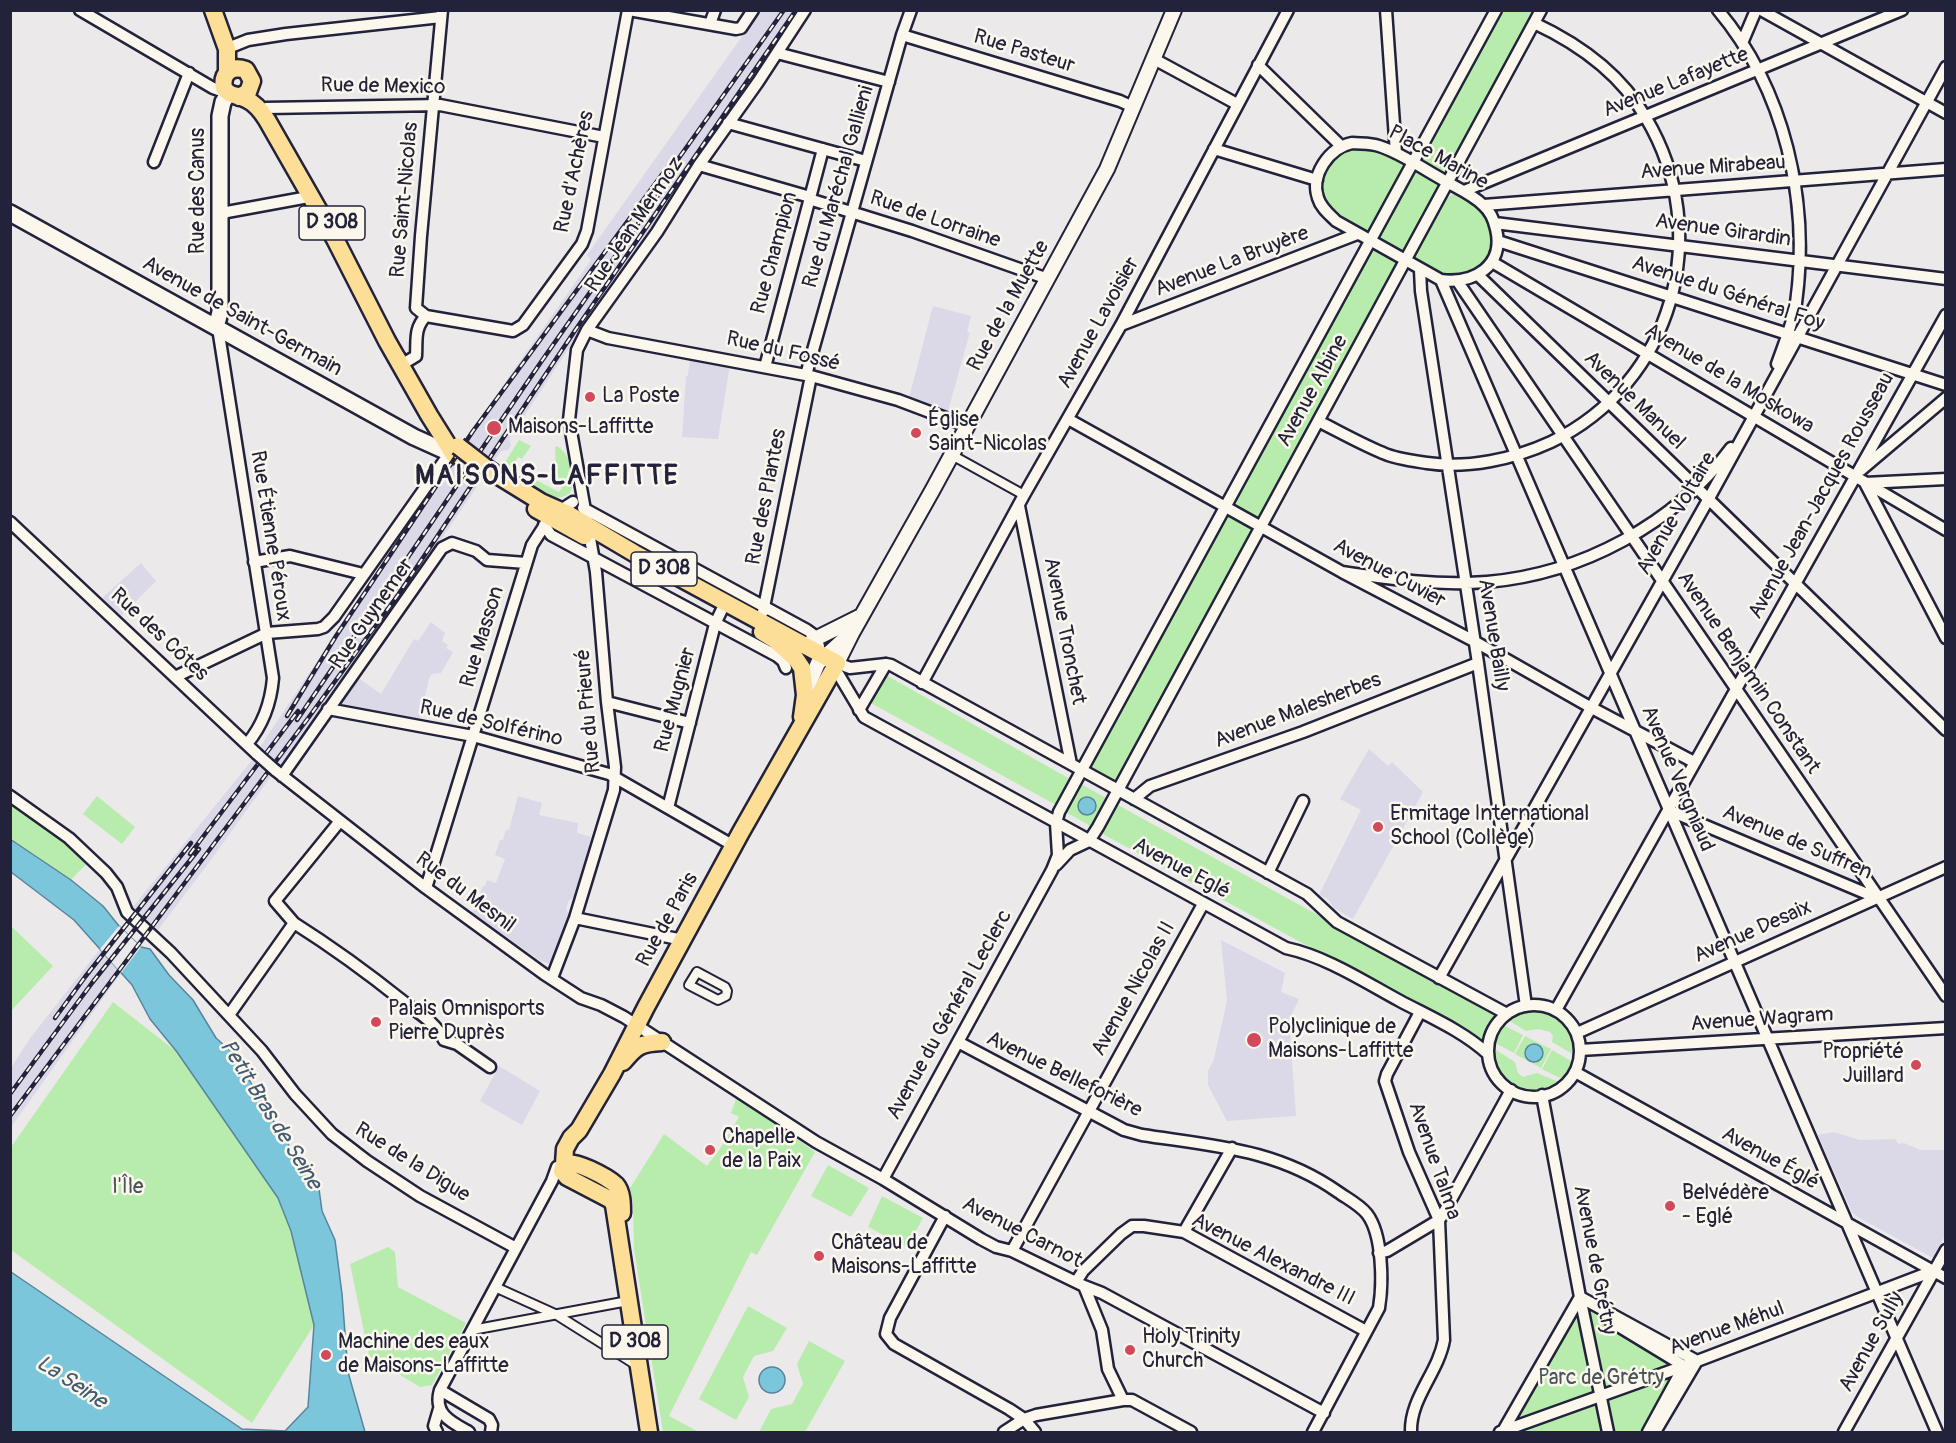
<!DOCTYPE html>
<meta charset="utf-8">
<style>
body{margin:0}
#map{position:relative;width:1956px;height:1443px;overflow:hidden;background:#ece9ea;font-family:Pangolin,sans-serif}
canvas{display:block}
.frame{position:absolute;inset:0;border:12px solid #22223b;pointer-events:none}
</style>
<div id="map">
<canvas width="1956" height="1443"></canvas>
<div class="frame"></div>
</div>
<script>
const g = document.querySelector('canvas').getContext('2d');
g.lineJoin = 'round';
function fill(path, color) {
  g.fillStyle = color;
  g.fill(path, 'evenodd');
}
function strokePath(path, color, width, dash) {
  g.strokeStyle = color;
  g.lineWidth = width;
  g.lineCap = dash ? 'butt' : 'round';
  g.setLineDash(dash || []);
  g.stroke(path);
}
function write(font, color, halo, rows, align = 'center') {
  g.font = font + ' Pangolin,sans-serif';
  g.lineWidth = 5;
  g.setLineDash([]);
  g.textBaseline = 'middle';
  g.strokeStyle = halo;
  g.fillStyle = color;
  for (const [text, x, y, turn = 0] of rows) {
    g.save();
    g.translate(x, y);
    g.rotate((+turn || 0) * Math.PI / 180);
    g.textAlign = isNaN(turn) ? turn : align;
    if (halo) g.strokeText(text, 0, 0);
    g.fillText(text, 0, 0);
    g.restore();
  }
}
const built = new Path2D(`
 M760,11H800L573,342L509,439L511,445L508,450L501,451L398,603L281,766L260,747L446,467L591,260L587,255Z
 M933,306L971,316L967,332H970L948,411L909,398Z
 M690,356L730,364L718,439L682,437L686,376H688Z
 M141,563L156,581L121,616L102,598Z
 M431,622L445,633L442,641L448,645L446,648L453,652L441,673L432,674L429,678L419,722L343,707L341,701L357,677L381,694L414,639L418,641Z
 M1369,749L1388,766L1392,762L1423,792L1353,919L1334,908L1328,899L1319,895L1361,810L1340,799Z
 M253,759L272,775L213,857L158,930L133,907Z
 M518,796L542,803L539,815L578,823L577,833L591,837L589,845L593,846L577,896L569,900L566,909L570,917L554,962L550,964L541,961L472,913L483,886H485L487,880L496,883L505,859L495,855L500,840H503L506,830H509Z
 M1221,940L1285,973L1281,992L1299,999L1289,1020L1296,1116L1227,1121L1208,1085V1071L1214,1059L1227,1001Z
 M100,949L121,973L11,1127V1068L31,1037Z
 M499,1066L540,1091L522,1125L480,1101Z
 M1834,1132L1860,1140L1895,1139L1898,1144L1904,1143L1920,1150H1944L1945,1142V1236L1933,1258L1856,1216L1852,1212L1818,1135Z`);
const green = new Path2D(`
 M1500,11H1538L1117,783L1087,767Z
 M1354,147L1381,151L1409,164L1368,237L1339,219L1325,202L1320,183L1322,174L1336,154Z
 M1454,194C1485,197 1505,238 1486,262C1482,266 1477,272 1471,274C1467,275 1462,275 1457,275C1453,275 1447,277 1443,276C1434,274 1423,264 1415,259V251C1423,235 1437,199 1454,194Z
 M519,440L531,446L522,459L518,457L515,462L519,479L502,467Z
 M557,446C572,456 576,476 570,493C557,503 545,494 532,487L533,483L536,480L559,492L562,488L556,470L555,447Z
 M884,674L1070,779L1056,805L869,702Z
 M1079,783L1108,799L1092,827L1064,811Z
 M97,796L135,827L122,844L83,814Z
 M10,802L73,846L90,860L71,880L11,839Z
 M1116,804L1498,1014L1483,1042L1101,833Z
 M10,925L53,966L11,1011H10Z
 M113,1002L177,1052L278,1198L291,1231L314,1325L252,1423L11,1250V1147Z
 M1527,1010C1555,1013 1574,1025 1576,1056L1552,1042L1553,1036L1550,1032L1538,1029L1526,1031L1508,1020L1514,1013Z
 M1503,1025L1523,1035L1514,1053L1493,1042Z
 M1525,1036L1551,1049L1541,1068L1515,1054Z
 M1493,1048L1515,1062L1518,1073L1523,1077L1537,1073L1561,1083C1553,1087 1543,1092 1534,1092C1510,1093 1494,1068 1493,1048Z
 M1552,1050L1573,1062L1570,1072L1564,1080L1542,1069Z
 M737,1096L815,1152L757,1255L751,1252L669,1416L699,1432H663L634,1249L633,1203L630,1188L664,1134L707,1166L721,1147L739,1117L731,1113Z
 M828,1165L869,1188L851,1217L811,1196Z
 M882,1196L923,1218L907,1247L868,1227Z
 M388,1247L395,1252L398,1287L466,1323L432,1385L420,1387L369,1356L350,1264Z
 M1582,1305L1684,1366L1648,1432H1520L1512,1428Z
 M748,1306L787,1328L773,1351L754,1356L743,1377L749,1397L736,1420L699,1399Z
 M809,1341L845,1361L805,1432H759L771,1409L792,1404L803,1384L797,1364Z`);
const water = new Path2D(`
 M1078 806a9 9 0 1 1 18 0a9 9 0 1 1-18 0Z
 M10,839L71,880L103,906L119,926L141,947L150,949L169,975L193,1000L216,1038L235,1055L271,1118L285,1136L291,1151L301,1160L309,1175L319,1189L322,1211L335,1240L342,1294L348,1372L365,1432H11V1272L242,1429L285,1431L308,1407L314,1325L291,1231L278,1198L177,1052L150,1019L132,985L74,920L11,872Z
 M1525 1053a9 9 0 1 1 18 0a9 9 0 1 1-18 0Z
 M759 1380a13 13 0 1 1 26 0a13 13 0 1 1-26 0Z`);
const pier = new Path2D(`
 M119,926L141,947L121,973L100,949Z`);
const pedestrian = new Path2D(`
 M950,454L1024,495
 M697,972L725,987L727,991L726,996L718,1000L689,985Z
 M495,1287L557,1315L638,1366
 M472,1330L628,1301`);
const minor = new Path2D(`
 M80,10L213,88L227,93
 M442,10L421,236L416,308L426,316L513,331L523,325L582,244L587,231L628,10
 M629,10L736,29L741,28L753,10
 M1386,10L1396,153
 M1718,10C1785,90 1810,201 1796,303C1793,323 1784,344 1777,364
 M1761,10L1946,113
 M710,24L715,10
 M902,35L1120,101L1133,107
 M1742,43L1756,10
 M233,46L248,40L286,34L441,17
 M777,53L889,82
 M1154,59L1237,104
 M1258,65L1341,146
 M266,108L440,105L604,137
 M728,123L866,161
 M1352,143C1361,144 1370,143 1379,146C1401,153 1420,167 1440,178C1454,187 1471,193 1483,205C1490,211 1494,220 1496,229C1505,266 1474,284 1441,280L1336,221C1329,214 1321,208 1318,198C1310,175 1329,148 1352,143Z
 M1214,149L1317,180
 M154,162L189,73
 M699,165L810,197
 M1464,191L1902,10
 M809,199L912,231L1048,279
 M1484,205L1946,169
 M220,216L227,212L303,198L309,194L314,198
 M1495,223L1946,279
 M1498,241L1946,385
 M1492,262L1946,530
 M1420,270L1421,291L1478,663L1526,1006
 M1478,275L1946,730
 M1441,280L1937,1432
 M1458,282L1946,996
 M1121,325L1357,234
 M218,328L273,678C271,702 262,726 247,744
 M587,330L608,338L811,376L898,400L967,426
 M399,356L402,361L406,362L416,356C417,340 414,328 426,316
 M765,367L823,149
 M806,375L902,35L911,10
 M1068,419L1342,572L1474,641L1590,707L1694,762
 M1318,421C1340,432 1361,444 1383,453C1396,459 1414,461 1427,463C1468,469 1514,459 1551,442C1673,383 1715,234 1646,118C1621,74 1579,44 1534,23
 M1861,470L1946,398
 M1946,479L1865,483L1946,638
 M1019,506L1071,764
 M583,508L807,630L814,635L819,646
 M10,522L257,754
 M544,525L551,535L777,656L783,661L786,668
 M254,562L290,556L363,574
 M1342,572C1390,579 1439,586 1487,582C1581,574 1675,524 1731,448
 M763,612L811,376
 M837,663L850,668L886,664L891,665L1307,894L1337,922L1507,1014
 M833,671L839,675L864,717L1286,948C1327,957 1363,981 1400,1001C1430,1017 1463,1031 1488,1054
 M175,677L267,633L318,629L324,627L334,617L444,461L447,457L454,455
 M922,683L1024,495L1121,325L1288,10
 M607,702L690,723
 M328,709L473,736L609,774L734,846
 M859,710L886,664
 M275,770L426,888L544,974L581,998L601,1005L624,1017L816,1142L883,1179L981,1239L996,1247L1012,1251L1084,1286L1102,1330L1108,1369L1123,1400
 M282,776L442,548L452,543L476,551L487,560L526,563
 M10,796L69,838L106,873L117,887L127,912L171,953L262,1051L295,1094L332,1134L367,1161L420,1196L516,1248
 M1134,799L1150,786L1303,732L1478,663
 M668,808L715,624L725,603
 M1668,810L1877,898
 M1056,865L1070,850L1089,841L1098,827L1541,10
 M1268,873L1303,801
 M426,888L532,545L550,517L573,502
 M575,918L683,940
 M294,923C332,947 369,974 404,1002C419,1013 436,1023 444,1040L457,1044L490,1067
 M552,978L575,918L614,790L615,767L607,702L596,572L569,420L577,350L587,330L657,232L699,165L758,82L805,10
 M1439,978L1708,500L1946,67
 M1488 1051a46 46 0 1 1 92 0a46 46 0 1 1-92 0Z
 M1556,1010L1946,315
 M229,1015L294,923L275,901L340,821
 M1577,1033L1946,867
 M958,1042L1124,1130L1142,1135C1214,1146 1277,1149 1338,1192C1348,1199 1360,1205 1367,1214C1383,1235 1383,1284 1379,1308L1313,1432
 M1580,1050L1946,1028
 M1575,1072L1946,1278
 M1542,1095L1580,1297L1608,1432
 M883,1179L1052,870L1058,855L1056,823L1059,812L1496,10
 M945,1216L890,1318L886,1334L894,1344L1009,1409L1024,1419L1035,1432
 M1184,1232L1232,1148
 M1012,1251L1203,904
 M1379,1253L1387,1251L1439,1220L1442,1216L1511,1090
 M1076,1282L1083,1271L1121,1234L1132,1226H1144L1184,1232L1366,1331
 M1084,1286L1102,1293L1324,1413
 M1610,1321L1684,1366
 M440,1390L552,1181L557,1167L562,1166
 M437,1432L434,1426L439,1409
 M469,1432C451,1422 433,1414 440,1390L489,1419L492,1425L491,1432
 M1004,1432L1024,1419L1036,1415L1123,1400H1132L1191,1432
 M1411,1432C1410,1398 1438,1373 1444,1340L1439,1220L1409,1152L1385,1081L1387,1074L1420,1012
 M1500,1432L1684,1366L1933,1271
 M1505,1432L1503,1431L1580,1297L1697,1361L1655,1432
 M1648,1432L1684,1366
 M1844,1432L1946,1250`);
const tertiary = new Path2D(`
 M805,646L817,638L859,617
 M837,663L852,633L932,491L1107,169L1174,10
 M805,694L818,663L850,634`);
const secondary = new Path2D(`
 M10,213L414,437L454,455
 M213,325L218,320L220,312V116L223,102L228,94`);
const primary = new Path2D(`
 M213,10L227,49V72
 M239,97L248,92L252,81L246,70C232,65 221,73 224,88C230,97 237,94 246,99C255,103 262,112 267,120L335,239L387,341L429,415L454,455
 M489,470L541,502L568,514L634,553L837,663L741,832L646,1007L612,1074L579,1130L571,1138L565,1149L564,1164
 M536,509L584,536
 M762,632L775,640L796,659L802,668L805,695L802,717
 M623,1062C636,1046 640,1043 662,1042
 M611,1200L614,1205L649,1432
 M611,1200L567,1177L562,1171L564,1164C574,1159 607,1177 616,1185C622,1192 622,1204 622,1213`);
const rail = new Path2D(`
 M664,179L784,10
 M287,716L336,636L473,431L666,169
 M297,720L541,362L673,174
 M190,854L298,711
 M55,1018L85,977L191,843
 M10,1094L92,983L199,849
 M10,1116L309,717L398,595L574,332L796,10`);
const minorBridge = new Path2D(`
 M257,754L275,770`);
const primaryBridge = new Path2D(`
 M458,446L489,470`);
const markers = [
 [590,397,6,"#d1495b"],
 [494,428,8,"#d1495b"],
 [916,433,6,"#d1495b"],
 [1378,827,6,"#d1495b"],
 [376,1022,6,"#d1495b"],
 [1254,1040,8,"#d1495b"],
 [1916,1065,6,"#d1495b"],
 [710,1150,6,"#d1495b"],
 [1670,1206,6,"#d1495b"],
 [819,1256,6,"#d1495b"],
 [1130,1350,6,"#d1495b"],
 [326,1355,6,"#d1495b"]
];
const shields = [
 [332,223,66],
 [664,569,66],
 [635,1342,66]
];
const shieldNames = [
 ["D 308",332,223],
 ["D 308",664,569],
 ["D 308",635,1342]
];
const streetNames = [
 ["Rue Pasteur",1024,52,17],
 ["Avenue Lafayette",1676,83,-22],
 ["Rue de Mexico",383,87,1],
 ["Place Marine",1438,158,29],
 ["Avenue Mirabeau",1713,168,-4],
 ["Rue d'Achères",575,172,-78],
 ["Rue du Maréchal Gallieni",839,187,-74],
 ["Rue des Canus",199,191,-90],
 ["Rue Saint-Nicolas",405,200,-85],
 ["Rue de Lorraine",935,220,19],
 ["Rue Jean Mermoz",635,225,-56],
 ["Avenue Girardin",1723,231,8],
 ["Rue Champion",775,253,-75],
 ["Avenue La Bruyère",1232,262,-21],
 ["Avenue du Général Foy",1728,294,18],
 ["Rue de la Muette",1009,306,-61],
 ["Avenue de Saint-Germain",242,317,29],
 ["Avenue Lavoisier",1099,323,-61],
 ["Rue du Fossé",783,352,13],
 ["Avenue de la Moskowa",1729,379,31],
 ["Avenue Albine",1313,391,-61],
 ["Avenue Manuel",1634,401,44],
 ["Avenue Jean-Jacques Rousseau",1822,496,-61],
 ["Rue des Plantes",767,497,-79],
 ["Avenue Voltaire",1677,514,-60],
 ["Rue Étienne Péroux",270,536,81],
 ["Avenue Cuvier",1389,574,28],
 ["Rue Guynemer",372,614,-55],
 ["Avenue Tronchet",1064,631,79],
 ["Rue des Côtes",159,635,43],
 ["Avenue Bailly",1493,635,81],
 ["Rue Masson",483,637,-73],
 ["Avenue Benjamin Constant",1748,673,56],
 ["Rue Mugnier",676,700,-75],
 ["Rue du Prieuré",589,711,-95],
 ["Avenue Malesherbes",1298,711,-21],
 ["Rue de Solférino",491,724,13],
 ["Avenue Vergniaud",1677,779,67],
 ["Avenue de Suffren",1797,843,23],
 ["Avenue Eglé",1181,869,28],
 ["Rue du Mesnil",465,893,37],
 ["Rue de Paris",668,920,-61],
 ["Avenue Desaix",1753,932,-24],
 ["Avenue Nicolas II",1134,989,-61],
 ["Avenue du Général Leclerc",950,1015,-61],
 ["Avenue Wagram",1762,1020,-4],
 ["Avenue Belleforière",1064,1075,26],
 ["Avenue Églé",1770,1159,29],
 ["Avenue Talma",1434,1161,71],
 ["Rue de la Digue",412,1163,32],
 ["Avenue Carnot",1022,1233,27],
 ["Avenue Alexandre III",1273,1260,27],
 ["Avenue de Grétry",1594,1260,79],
 ["Avenue Méhul",1727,1329,-20],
 ["Avenue Sully",1872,1342,-61]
];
const poiNames = [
 ["La Poste",602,397],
 ["Église",928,421],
 ["Saint-Nicolas",928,445],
 ["Maisons-Laffitte",508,428],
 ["Ermitage International",1390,815],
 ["School (Collège)",1390,839],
 ["Palais Omnisports",388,1010],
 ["Pierre Duprès",388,1034],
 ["Polyclinique de",1268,1028],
 ["Maisons-Laffitte",1268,1052],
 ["Propriété",1904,1053,"right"],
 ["Juillard",1904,1077,"right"],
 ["Chapelle",722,1138],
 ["de la Paix",722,1162],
 ["Belvédère",1682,1194],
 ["- Eglé",1682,1218],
 ["Château de",831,1244],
 ["Maisons-Laffitte",831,1268],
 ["Holy Trinity",1142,1338],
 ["Church",1142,1362],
 ["Machine des eaux",338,1343],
 ["de Maisons-Laffitte",338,1367]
];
const parkNames = [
 ["l'Île",128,1188],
 ["Parc de Grétry",1601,1379]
];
const waterNames = [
 ["Petit Bras de Seine",270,1115,58],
 ["La Seine",71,1383,33]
];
const districtNames = [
 ["MAISONS-LAFFITTE",547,477]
];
fill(built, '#dbd8e7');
fill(green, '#b8ecad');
fill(water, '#7cc6dc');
strokePath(water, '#58849c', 1.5);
fill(pier, '#ece9ea');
strokePath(pedestrian, '#22223b', 12);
strokePath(minor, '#22223b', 15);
strokePath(tertiary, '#22223b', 18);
strokePath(secondary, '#22223b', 20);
strokePath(primary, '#22223b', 21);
strokePath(pedestrian, '#fbf7ec', 8);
strokePath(minor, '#fbf7ec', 10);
strokePath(tertiary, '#fbf7ec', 14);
strokePath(secondary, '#fbf7ec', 15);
strokePath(primary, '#fdde96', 16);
strokePath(rail, '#22223b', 4.5);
strokePath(rail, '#fbf7ec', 2, [7]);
strokePath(minorBridge, '#22223b', 15, []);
strokePath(primaryBridge, '#22223b', 21, []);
strokePath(minorBridge, '#fbf7ec', 10);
strokePath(primaryBridge, '#fdde96', 16);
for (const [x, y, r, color] of markers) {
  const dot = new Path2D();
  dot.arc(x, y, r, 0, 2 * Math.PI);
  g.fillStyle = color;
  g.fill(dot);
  strokePath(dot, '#fbf7ec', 2);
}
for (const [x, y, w] of shields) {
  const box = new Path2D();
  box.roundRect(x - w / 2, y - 17, w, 34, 4.5);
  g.fillStyle = '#fbf7ec';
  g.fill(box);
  strokePath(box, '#22223b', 1.5);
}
write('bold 20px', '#22223b', null, shieldNames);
write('21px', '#22223b', '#fbf7ec', streetNames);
write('21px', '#22223b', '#fbf7ec', poiNames, 'left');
write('21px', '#485458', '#fbf7ec', parkNames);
write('italic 22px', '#425b73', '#fbf7ec', waterNames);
g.letterSpacing = '1.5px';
write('bold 27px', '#22223b', '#fbf7ec', districtNames);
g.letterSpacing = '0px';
</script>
